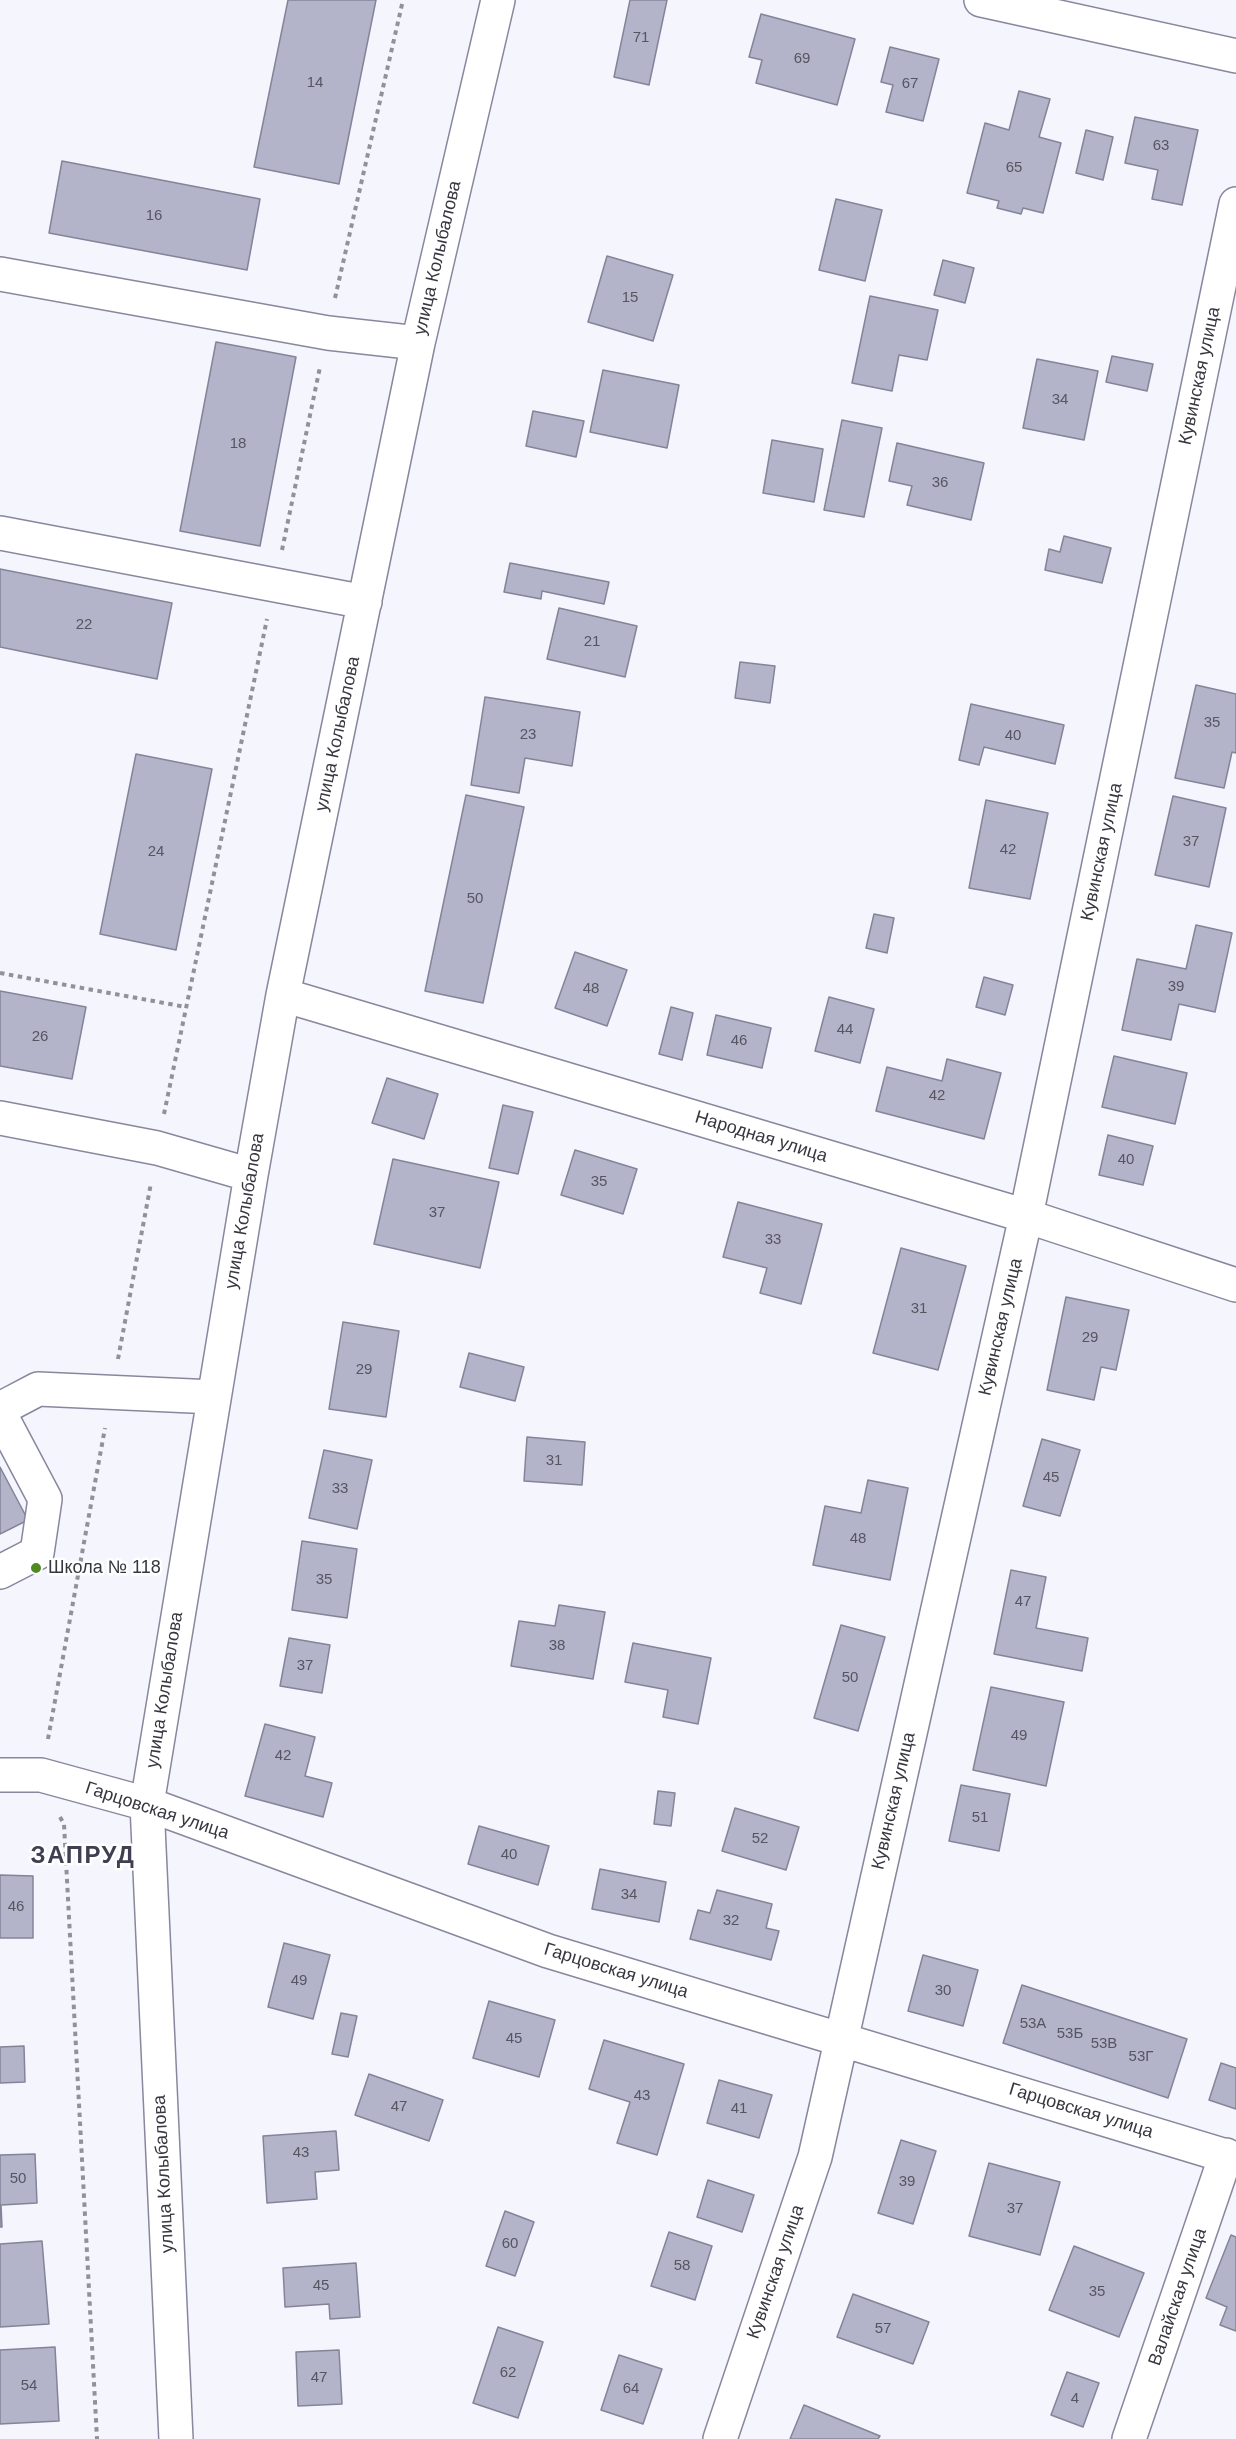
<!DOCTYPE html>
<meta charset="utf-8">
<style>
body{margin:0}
canvas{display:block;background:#f5f5fe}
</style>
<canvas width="1236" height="2439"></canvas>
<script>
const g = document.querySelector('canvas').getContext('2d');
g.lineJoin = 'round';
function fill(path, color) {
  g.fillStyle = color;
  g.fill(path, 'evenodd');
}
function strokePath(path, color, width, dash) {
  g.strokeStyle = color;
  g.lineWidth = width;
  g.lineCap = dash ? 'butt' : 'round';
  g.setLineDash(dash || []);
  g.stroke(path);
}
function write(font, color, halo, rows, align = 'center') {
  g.font = font + ' Helvetica,sans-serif';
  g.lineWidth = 5;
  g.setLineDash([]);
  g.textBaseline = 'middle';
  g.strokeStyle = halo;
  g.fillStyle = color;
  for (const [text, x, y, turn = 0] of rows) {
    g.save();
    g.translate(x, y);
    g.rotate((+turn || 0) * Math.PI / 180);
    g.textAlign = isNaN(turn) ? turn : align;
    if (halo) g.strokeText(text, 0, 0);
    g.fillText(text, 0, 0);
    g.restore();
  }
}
const building = new Path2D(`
 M288,0H376L339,184L254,167Z
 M630,0H667L649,85L614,77Z
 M761,14L855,39L837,105L756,83L762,60L749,57Z
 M890,47L939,59L923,121L886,112L893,85L881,82Z
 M1019,91L1050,99L1039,137L1061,143L1043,213L1023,208L1021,214L997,208L999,201L967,193L985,123L1009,130Z
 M1135,117L1198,130L1182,205L1152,199L1158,170L1125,163Z
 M1086,130L1113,137L1103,180L1076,173Z
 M62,161L260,199L247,270L49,233Z
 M836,199L882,210L865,281L819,270Z
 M607,256L673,275L653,341L588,322Z
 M943,260L974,268L965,303L934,295Z
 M870,296L938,310L927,360L899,355L892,391L852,383Z
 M216,342L296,357L260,546L180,531Z
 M1112,356L1153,364L1147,391L1106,382Z
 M1037,359L1098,371L1084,440L1023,428Z
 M603,370L679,385L667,448L590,432Z
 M533,411L584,421L576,457L526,446Z
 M842,420L882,428L864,517L824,510Z
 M772,440L823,449L814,502L763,493Z
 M897,443L984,463L971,520L907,505L912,486L889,481Z
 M1064,536L1111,548L1102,583L1045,570L1049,549L1060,552Z
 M510,563L609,582L604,604L542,591L541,599L504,592Z
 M0,569L172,603L157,679L0,647Z
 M559,608L637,626L625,677L547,659Z
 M740,662L775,666L770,703L735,698Z
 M1196,685L1236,694V753L1232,752L1224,788L1175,778Z
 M485,697L580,712L572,766L525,758L519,793L471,785Z
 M971,704L1064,725L1055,764L984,747L979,765L959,760Z
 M136,754L212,769L176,950L100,934Z
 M466,795L524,807L483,1003L425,991Z
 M1173,796L1226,808L1209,887L1155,875Z
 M986,800L1048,813L1030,899L969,888Z
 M874,914L894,918L887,953L866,948Z
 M1196,925L1232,933L1215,1012L1179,1004L1171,1040L1122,1030L1137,959L1186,969Z
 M575,952L627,970L607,1026L555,1008Z
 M984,977L1013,985L1005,1015L976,1007Z
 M0,991L86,1007L72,1079L0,1066Z
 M829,997L874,1009L860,1063L815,1051Z
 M671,1007L693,1013L682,1060L659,1054Z
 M716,1015L771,1028L762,1068L707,1055Z
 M1114,1056L1187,1073L1175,1124L1102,1107Z
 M947,1059L1001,1073L984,1139L876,1111L887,1067L942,1081Z
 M387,1078L438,1094L424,1139L372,1123Z
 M503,1105L533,1112L518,1174L489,1168Z
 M1108,1135L1153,1146L1143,1185L1099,1175Z
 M575,1150L637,1169L623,1214L561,1195Z
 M393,1159L499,1182L480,1268L374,1244Z
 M738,1202L822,1224L801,1304L760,1293L767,1268L723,1257Z
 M901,1248L966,1266L938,1370L873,1353Z
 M1066,1297L1129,1310L1116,1370L1101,1367L1094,1400L1047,1390Z
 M343,1322L399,1331L386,1417L329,1409Z
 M469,1353L524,1367L515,1401L460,1387Z
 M527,1437L585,1442L582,1485L524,1481Z
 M1042,1439L1080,1450L1060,1516L1023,1506Z
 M324,1450L372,1460L357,1529L309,1518Z
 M0,1467L28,1520L0,1534Z
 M868,1480L908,1488L890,1580L813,1565L825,1506L861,1513Z
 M302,1541L357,1549L347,1618L292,1610Z
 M1011,1570L1046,1577L1036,1628L1088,1638L1082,1671L994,1654Z
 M559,1605L605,1612L593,1679L511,1666L519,1621L555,1626Z
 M841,1625L885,1637L858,1731L814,1718Z
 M289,1638L330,1645L322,1693L280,1686Z
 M633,1643L711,1658L698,1724L663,1717L668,1690L625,1682Z
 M991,1687L1064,1702L1046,1786L973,1770Z
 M265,1724L315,1737L305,1776L332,1783L323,1817L245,1796Z
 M961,1785L1010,1794L999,1851L949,1841Z
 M658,1791L675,1793L671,1826L654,1824Z
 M735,1808L799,1827L786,1870L722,1851Z
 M479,1826L549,1846L538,1885L468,1864Z
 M600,1869L666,1882L659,1922L592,1909Z
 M0,1875L33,1876V1938H0Z
 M717,1890L772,1904L766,1928L779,1931L771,1960L690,1939L698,1910L710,1913Z
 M284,1943L330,1955L313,2019L268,2007Z
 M923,1955L978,1970L963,2026L908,2011Z
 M1022,1985L1187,2039L1168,2098L1003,2043Z
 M489,2001L555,2020L539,2077L473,2058Z
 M341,2013L357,2016L348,2057L332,2054Z
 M604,2040L684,2064L657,2155L617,2143L630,2102L589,2089Z
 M24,2046L25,2082L0,2083V2047Z
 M1221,2063L1236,2068V2109L1209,2100Z
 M369,2074L443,2100L429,2141L355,2115Z
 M719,2080L772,2095L759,2138L707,2123Z
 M336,2131L339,2170L315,2172L317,2199L267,2203L263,2136Z
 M901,2140L936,2151L913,2224L878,2213Z
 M35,2154L37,2203L1,2205L2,2227H0V2155Z
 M989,2163L1060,2182L1040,2255L969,2236Z
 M708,2180L754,2195L742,2232L697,2217Z
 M505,2211L534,2222L515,2276L486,2266Z
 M669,2232L712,2246L695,2300L651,2286Z
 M1231,2235L1236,2237V2331L1220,2325L1227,2307L1206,2298Z
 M42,2241L49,2324L0,2327V2244Z
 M1074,2246L1144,2273L1119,2337L1049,2310Z
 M356,2263L360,2317L330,2319L329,2304L285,2307L283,2268Z
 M853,2294L929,2322L913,2364L837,2337Z
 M498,2327L543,2342L518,2418L473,2403Z
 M55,2347L59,2421L0,2424V2350Z
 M339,2350L342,2404L298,2406L296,2352Z
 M619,2355L662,2369L643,2424L601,2410Z
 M1067,2372L1099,2383L1083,2427L1051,2415Z
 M804,2405L880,2436L878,2439H790Z`);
const path = new Path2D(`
 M335,298L403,0
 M282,550L320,367
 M0,973L186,1007
 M164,1114L267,619
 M118,1359L151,1183
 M48,1739L105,1428
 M60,1817L64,1824L97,2439`);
const minor = new Path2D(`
 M981,0L1236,56
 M0,274L328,333L418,343
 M0,533L365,602
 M283,995L1026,1216L1236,1285
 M0,1118L157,1148L251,1175
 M0,1409L38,1389L214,1397
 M0,1414L45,1499L37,1553L0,1572
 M0,1775H41L147,1804L548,1951L1236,2159
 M176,2439L147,1804L251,1175L283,995L418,343L498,0
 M720,2439L815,2157L1026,1216L1236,204
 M1129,2439L1226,2155`);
const markers = [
 [36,1568,6,"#518923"]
];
const numberNames = [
 ["71",641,38],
 ["69",802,59],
 ["14",315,83],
 ["67",910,84],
 ["63",1161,146],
 ["65",1014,168],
 ["16",154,216],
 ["15",630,298],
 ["34",1060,400],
 ["18",238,444],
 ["36",940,483],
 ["22",84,625],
 ["21",592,642],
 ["35",1212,723],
 ["23",528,735],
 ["40",1013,736],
 ["37",1191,842],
 ["42",1008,850],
 ["24",156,852],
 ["50",475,899],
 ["39",1176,987],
 ["48",591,989],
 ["44",845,1030],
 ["26",40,1037],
 ["46",739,1041],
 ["42",937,1096],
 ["40",1126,1160],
 ["35",599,1182],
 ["37",437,1213],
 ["33",773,1240],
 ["31",919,1309],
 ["29",1090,1338],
 ["29",364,1370],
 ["31",554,1461],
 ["45",1051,1478],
 ["33",340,1489],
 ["48",858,1539],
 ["35",324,1580],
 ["47",1023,1602],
 ["38",557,1646],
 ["37",305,1666],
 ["50",850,1678],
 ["49",1019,1736],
 ["42",283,1756],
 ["51",980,1818],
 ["52",760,1839],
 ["40",509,1855],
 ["34",629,1895],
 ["46",16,1907],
 ["32",731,1921],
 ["49",299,1981],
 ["30",943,1991],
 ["53А",1033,2024],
 ["53Б",1070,2034],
 ["45",514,2039],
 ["53В",1104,2044],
 ["53Г",1141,2057],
 ["43",642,2096],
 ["47",399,2107],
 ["41",739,2109],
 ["43",301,2153],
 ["50",18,2179],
 ["39",907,2182],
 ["37",1015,2209],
 ["60",510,2244],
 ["58",682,2266],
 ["45",321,2286],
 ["35",1097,2292],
 ["57",883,2329],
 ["62",508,2373],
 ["47",319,2378],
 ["54",29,2386],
 ["64",631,2389],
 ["4",1075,2399]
];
const streetNames = [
 ["улица Колыбалова",438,258,-77],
 ["Кувинская улица",1200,376,-78],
 ["улица Колыбалова",338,734,-78],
 ["Кувинская улица",1102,852,-78],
 ["Народная улица",761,1137,17],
 ["улица Колыбалова",245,1211,-80],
 ["Кувинская улица",1001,1327,-77],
 ["улица Колыбалова",165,1690,-81],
 ["Кувинская улица",894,1801,-77],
 ["Гарцовская улица",157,1811,18],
 ["Гарцовская улица",616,1971,17],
 ["Гарцовская улица",1081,2111,17],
 ["улица Колыбалова",164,2174,-93],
 ["Кувинская улица",776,2272,-71],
 ["Валайская улица",1178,2297,-71]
];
const poiNames = [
 ["Школа № 118",48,1568]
];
const districtNames = [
 ["ЗАПРУД",83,1856]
];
fill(building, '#b3b3c9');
strokePath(building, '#848499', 1.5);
strokePath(minor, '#88879d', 36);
strokePath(path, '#91919a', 4, [4.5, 4.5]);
strokePath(minor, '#fff', 33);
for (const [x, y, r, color] of markers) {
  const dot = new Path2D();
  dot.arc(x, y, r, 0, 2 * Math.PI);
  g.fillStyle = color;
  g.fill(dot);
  strokePath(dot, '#fff', 2);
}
write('15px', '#565662', null, numberNames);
write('18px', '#373740', '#fff', streetNames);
write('18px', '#373740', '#fff', poiNames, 'left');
g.letterSpacing = '1.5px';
write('bold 24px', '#403f52', '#fff', districtNames);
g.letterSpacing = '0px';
</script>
